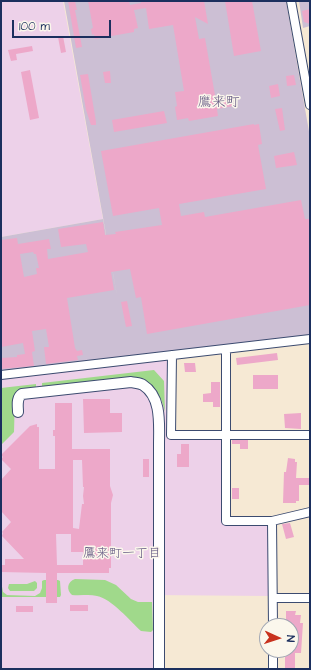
<!DOCTYPE html>
<meta charset="utf-8">
<style>
body{margin:0}
#map{position:relative;width:311px;height:670px;overflow:hidden;background:#f6e9d4;font-family:"Architects Daughter",sans-serif}
canvas{display:block}
.frame{position:absolute;inset:0;border:2px solid #1b2f5e;pointer-events:none}
.north{position:absolute;left:259px;top:618px;width:40px;height:40px;box-sizing:border-box;background:#fbf7ec;border:1px solid #a1a7b3;border-radius:50%;rotate:93deg;font-size:11px;font-weight:700;line-height:16px;text-align:center;color:#1b2f5e}
.north::after{content:'';display:block;margin:auto;width:14px;height:18px;background:#c8321e;clip-path:polygon(50% 0,100% 100%,50% 72%,0 100%)}
.scale{position:absolute;left:12px;top:20px;width:99px;height:18px;box-sizing:border-box;border:2px solid #1b2f5e;border-top:0;padding-left:5px;font-size:12px;line-height:14px;white-space:nowrap;color:#1b2f5e;-webkit-text-stroke:3px #fbf7ec;paint-order:stroke}
</style>
<div id="map">
<canvas width="311" height="670"></canvas>
<div class="frame"></div>
<div class="north">N</div>
<div class="scale">100 m</div>
</div>
<script>
const g = document.querySelector('canvas').getContext('2d');
g.lineJoin = 'round';
function fill(path, color) {
  g.fillStyle = color;
  g.fill(path, 'evenodd');
}
function strokePath(path, color, width, dash) {
  g.strokeStyle = color;
  g.lineWidth = width;
  g.lineCap = dash ? 'butt' : 'round';
  g.setLineDash(dash || []);
  g.stroke(path);
}
function write(font, color, halo, rows, align = 'center') {
  g.font = font + ' "Architects Daughter","Klee One",sans-serif';
  g.lineWidth = 3;
  g.setLineDash([]);
  g.textBaseline = 'middle';
  g.strokeStyle = halo;
  g.fillStyle = color;
  for (const [text, x, y, turn = 0] of rows) {
    g.save();
    g.translate(x, y);
    g.rotate((+turn || 0) * Math.PI / 180);
    g.textAlign = isNaN(turn) ? turn : align;
    if (halo) g.strokeText(text, 0, 0);
    g.fillText(text, 0, 0);
    g.restore();
  }
}
const built = new Path2D(`
 M1,1H63L103,219L1,237Z
 M165,359L169,364L170,437H221L223,439L224,524H266L269,526L270,592L268,596L153,595V669H1V379Z`);
const industrial = new Path2D(`
 M64,1H286L310,137V335L1,371V237L103,219L118,301Z
 M299,1H310V26L303,28Z`);
const green = new Path2D(`
 M154,370L164,381L165,412C162,398 157,389 145,381L44,388L42,386V383Z
 M36,384V388L15,396L14,432L1,445V388Z
 M75,579L105,580L116,585L131,599L138,602H152L153,630L151,632L141,631C130,621 112,599 97,596C89,594 81,596 72,595C66,590 67,582 75,579Z
 M44,580H58L60,581L61,595L60,597H1V581L3,592L7,595L35,596L40,593L42,588V581Z
 M35,581L37,583V588L34,591H10L8,588L9,584H27Z`);
const building = new Path2D(`
 M68,1H75L77,10H75L82,47L76,48Z
 M88,1H129L130,5L141,3L140,1H204L208,24L195,17L199,39L205,38L216,101L232,98L233,106L217,109L218,116L189,121L188,118L177,120L175,107L177,106L175,92L184,91L173,25L149,29L146,8L134,10L138,28L134,29V32L95,39L94,34L92,35L91,29L93,28Z
 M225,1H252L261,51L234,56Z
 M310,9V24L304,22L302,11Z
 M63,36L66,52L61,53L58,37Z
 M32,46L33,51L16,54L17,60L11,61L8,50Z
 M30,70L39,118L30,120L21,72Z
 M110,71L111,83H105L103,72Z
 M88,74L96,122V125H91L86,110L80,75Z
 M294,75L296,85L287,86L286,76Z
 M278,84L280,96L271,98L269,86Z
 M282,108L285,130L280,131L275,109Z
 M164,111L167,123L114,132L112,120Z
 M254,124V125L259,124L262,144L258,145L266,189L179,204L181,216L204,212L205,217L301,200L305,219H310V305L147,334L141,297L136,298L130,269L111,272L114,290L67,298L75,348L77,351L82,350L83,355L77,356L78,360L46,364L44,347H49L46,329L32,331L35,351L32,352L34,366L1,369V358L17,357V355L25,354L23,343L1,347V240L17,238L18,244L49,239L51,249H47L48,259L88,252L86,244L61,247L58,229L103,222L105,235L116,234L115,232L162,225L159,208L113,216L101,151ZM33,252L34,254H36L39,268H36L37,274L24,277L20,254Z
 M294,152L297,165L276,168L274,156Z
 M127,301L132,326L126,327L121,302Z
 M277,353L278,360L237,365L236,358Z
 M184,363H195L196,372H185Z
 M253,375H278V389H253Z
 M211,382H220V407H213V402H203V394L211,393Z
 M83,399H110V413H122V432L84,433Z
 M55,403H72V449H110V486L113,495L111,503V568H109V573H57V603H46V573L1,572V565H5V559H24L2,536L3,533L2,532L11,522L1,511V480L11,469L1,459L3,457L1,455L30,426L37,424V427H39V469H55V436H53V430H55ZM73,460H82L83,487H84L83,496L84,504H82L79,529L73,528ZM56,534H71V552H83V565H57Z
 M301,413V429L285,428L284,414Z
 M232,440H248V449H240V444H232Z
 M181,444H189V467H177V454H181Z
 M288,458L295,459V462H297L296,478H310V485H299V501H296V503H283L284,472H286Z
 M143,459H149V477H143Z
 M232,488H239V499H232Z
 M290,523L294,537L286,539L282,524Z
 M70,605H88V611H70Z
 M16,606H33V612H16Z
 M286,611H296L295,615H301L300,623H303L301,653H295V669H285V650H291V626H286Z`);
const minor = new Path2D(`
 M291,1L310,105
 M226,349V521H272L310,512
 M172,355L171,435H310
 M1,375L310,339
 M272,521L273,626
 M274,598H310
 M273,669V650`);
const tertiary = new Path2D(`
 M18,412C18,406 16,398 22,394L131,382C135,383 140,383 143,385C162,397 159,425 159,444V669`);
const neighbourhoodNames = [
 ["鷹来町一丁目",122,554]
];
const quarterNames = [
 ["鷹来町",219,103]
];
fill(built, '#edd1e9');
fill(industrial, '#ccbfd4');
fill(green, '#a0d98b');
fill(building, '#eda8c9');
strokePath(minor, '#3c4b70', 10);
strokePath(tertiary, '#3c4b70', 12);
strokePath(minor, '#fff', 8);
strokePath(tertiary, '#fff', 10);
write('13px', '#645983', '#fbf7ec', neighbourhoodNames);
write('14px', '#645983', '#fbf7ec', quarterNames);
</script>
